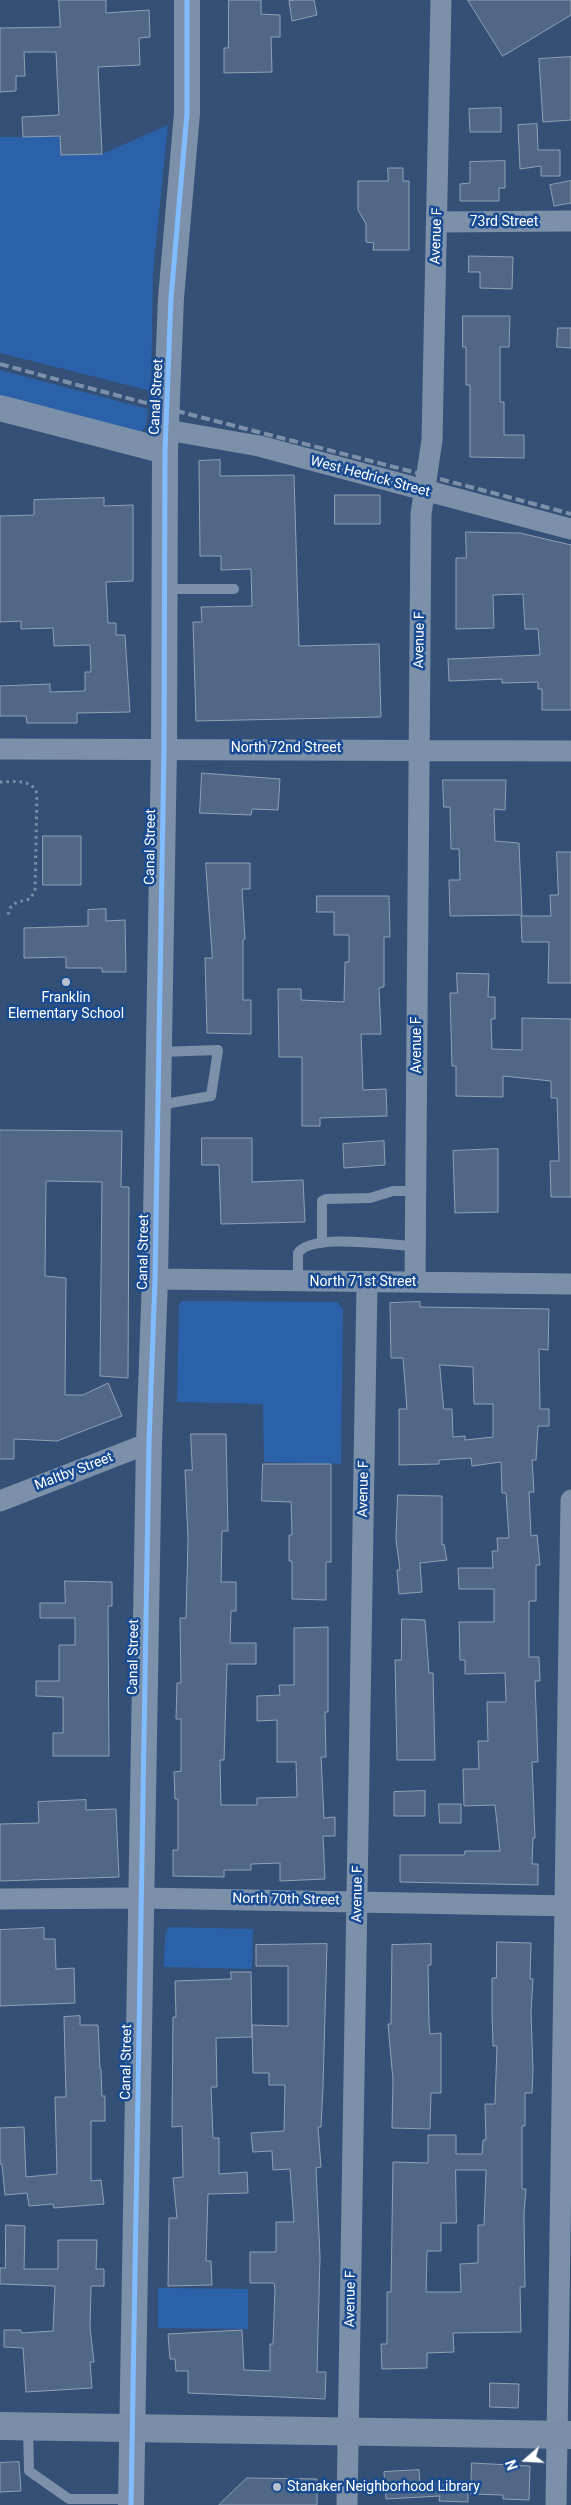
<!DOCTYPE html>
<style>
body{margin:0}
#map{position:relative;width:571px;height:2505px;overflow:hidden;background:#345076;font-family:Roboto,sans-serif}
canvas{display:block}
.north{position:absolute;left:501px;top:2435px;width:50px;height:50px;-webkit-text-stroke:4px #184b92;paint-order:stroke;rotate:251deg;font-size:14px;font-weight:700;line-height:20px;text-align:center;color:#fff}
.north::after{content:'';display:block;margin:auto;width:18px;height:22px;background:#fff;clip-path:polygon(50% 0,100% 100%,50% 72%,0 100%)}
</style>
<div id="map">
<canvas width="571" height="2505"></canvas>
<div class="north">N</div>
</div>
<script>
const g = document.querySelector('canvas').getContext('2d');
g.lineJoin = 'round';
function fill(path, color) {
  g.fillStyle = color;
  g.fill(path, 'evenodd');
}
function strokePath(path, color, width, dash) {
  g.strokeStyle = color;
  g.lineWidth = width;
  g.lineCap = dash ? 'butt' : 'round';
  g.setLineDash(dash || []);
  g.stroke(path);
}
function write(font, color, halo, rows, align = 'center') {
  g.font = font + ' Roboto,sans-serif';
  g.lineWidth = 5;
  g.setLineDash([]);
  g.textBaseline = 'middle';
  g.strokeStyle = halo;
  g.fillStyle = color;
  for (const [text, x, y, turn = 0] of rows) {
    g.save();
    g.translate(x, y);
    g.rotate((+turn || 0) * Math.PI / 180);
    g.textAlign = isNaN(turn) ? turn : align;
    if (halo) g.strokeText(text, 0, 0);
    g.fillText(text, 0, 0);
    g.restore();
  }
}
const green = new Path2D(`
 M168,125L153,273L151,391L0,353V137H60L61,155L102,154Z
 M0,370L148,409C147,420 148,427 139,435L0,402Z
 M182,1301L337,1302L343,1309L341,1464L264,1462L263,1404L177,1402L179,1305Z
 M169,1927L253,1929L252,1969L164,1967L165,1935Z
 M158,2288L248,2289V2329L158,2328Z`);
const building = new Path2D(`
 M59,0H106V13L149,10L150,37L139,38L140,65L98,67L102,154L61,155L60,136L23,137L22,117L59,115L56,52H24L25,76H16V91L0,92V28L60,27Z
 M229,0H261V14L280,15V37H271L272,72L224,73V48H228Z
 M296,0H314L317,15L292,21L289,1Z
 M468,0H571V15L503,56Z
 M571,57V120L543,122L539,59Z
 M501,108V132H470L469,109Z
 M537,124L538,150H560V176H541V166L520,169L518,125Z
 M505,161V188H499V201H460V184L470,183V162Z
 M388,168H403V181H409V250H373L374,243L366,242V224L358,210V181H388Z
 M571,181V203L554,206L550,185Z
 M469,256L513,257L512,289L480,288V272H469Z
 M463,316H510L509,347H500V402H504V435H524V458L470,457V385H466V347H463Z
 M558,328H571V348L557,347Z
 M220,460V476L294,475L299,646L379,644L381,717L196,721L193,622H202L201,607L252,606L251,569L221,570V556H200L199,461Z
 M335,495H380V524H335Z
 M104,498V506L133,505V581L106,582L108,623H116V635H125L130,712L77,713V723H27L26,716H0V686L50,684V692L85,691V672H91L90,645L54,646L53,628L21,629V621L0,622V516L34,515V500Z
 M466,532L520,533L571,545V710H542V689H538V682L502,683V679L449,681L448,659L540,655L538,629H525L523,594L493,595L494,628L456,629V558H466Z
 M202,773L280,779L278,810L252,809L251,815L200,813Z
 M443,780H506L505,810L494,809L495,841L519,843L522,915L450,916L449,880H460L459,849H451L450,807H444Z
 M43,836H81V885H43Z
 M557,852H571V983H548L549,942H522L521,916H551L550,895H558Z
 M206,863H250V889H242L245,939L243,940V1000H251V1034L207,1033L205,958H212Z
 M317,896H389L390,937H384V987L379,988L381,1034H361L363,1090L386,1089L387,1116L320,1118V1126H302V1057H279L278,989H301V1000L344,1002L345,962H349V935H334V912H317Z
 M106,909V921L125,920L126,972H102V968H66V957L24,958V928L88,926V910Z
 M457,973L489,974L488,997H495V1019H491L492,1049L522,1050V1018L571,1019V1197H551L550,1161H559L557,1098H551V1081L503,1076V1097L456,1096V1066H452L450,993H457Z
 M0,1130L122,1131L121,1187H129L128,1378L100,1376L102,1182L46,1181L45,1276L66,1278L65,1395H83L108,1383L122,1416L57,1441L14,1439V1459H0Z
 M202,1138H252V1182L303,1180L305,1222L221,1224L219,1165H202Z
 M384,1141L385,1165L344,1168L343,1144Z
 M498,1149V1212L455,1213L453,1151Z
 M420,1302V1307L549,1309L548,1350L539,1349L540,1409H549V1426H538L536,1460H532L534,1492H529L531,1536L537,1535L540,1565H536V1601H529V1657H539L540,1681H535L538,1762H532L535,1838H533L532,1864H538V1885L400,1882V1855H464L465,1851H500L495,1805L464,1806L463,1769H479L478,1741H488L487,1702H506L505,1673L465,1674V1660H460L459,1622H494V1589H459L458,1568H493L492,1551H498L497,1538H509L506,1493H502L501,1462L472,1466L471,1458L439,1460V1464L399,1465V1409H407L403,1358H391L390,1303ZM440,1365L473,1367L474,1404H493V1437L465,1440V1436L453,1437L452,1409H444Z
 M191,1434H226L228,1531H222L221,1582H236V1611H231L230,1643H256V1664H227L224,1760H220L221,1805H257V1798L297,1797L296,1762H277V1720L257,1721V1696L280,1695L279,1685H294V1628L328,1627V1712H325L326,1757H321L324,1818L335,1817V1836H323L325,1879L280,1881V1863L251,1864V1870H224V1877L173,1876V1850H178V1799H175L174,1772L181,1771V1719H176L177,1683H181L180,1618H186L188,1539L185,1470H192Z
 M263,1464H331V1562H326V1600L292,1599V1561H289V1535H292L291,1502L262,1501Z
 M398,1495L442,1496V1545L444,1544L447,1560L420,1563L422,1592L399,1594L397,1570H400L396,1539Z
 M65,1581L112,1582V1606H108L109,1756H53V1733H63V1697L36,1696V1681H59V1645H75V1618H40V1603H65Z
 M402,1619L425,1620L429,1673H433L435,1760H397L395,1660H401Z
 M425,1791V1816H394V1792Z
 M86,1800V1810L116,1809L119,1877L0,1881V1824L39,1823L38,1802Z
 M439,1804H461V1823H440Z
 M44,1928V1939H55L56,1969L74,1968L75,2003L0,2006V1930Z
 M497,1942L531,1943L530,1979H533L531,2012L533,2070L532,2093H525V2126H522V2189H526L524,2213L525,2287H520L521,2332L453,2333L454,2352L427,2353V2368L382,2369L381,2344H387V2292H391L393,2162L428,2163V2135H456V2154H482L483,2140H486L485,2104H495L497,2046H493L492,2012V1978H496ZM456,2170H486L484,2225H478V2263L460,2264L461,2292H426L427,2251H441V2223H456Z
 M327,1944L323,2086L321,2127H318L321,2167L316,2168L320,2257L317,2372H326L325,2399L188,2393V2371H176L175,2359H170L168,2334L242,2330L244,2370L270,2371V2344H273L275,2289L274,2283H250V2252H276V2222H294L290,2169L273,2170L272,2151L253,2152L251,2133L284,2131L285,2085H269V2073H253L252,2025L288,2026V1966H256V1945Z
 M431,1944V1965H428L429,2023L430,2034L441,2033V2093H431L430,2129L392,2128L393,2080L388,2024H391L392,1945Z
 M231,1972H251L252,2037L216,2038L217,2087H211L213,2138H219V2174L247,2172L248,2193L208,2194L206,2261H211L212,2285L168,2286L169,2218H177L173,2178L183,2177L182,2126L172,2127L173,2017H176L175,1981L231,1979Z
 M80,2016V2025H98L100,2069H101L102,2096H105V2121H91V2181L101,2180L104,2204L54,2208L53,2204L29,2206L27,2193L5,2195L2,2164H0V2128L24,2127L26,2177L57,2174L55,2097H66L64,2017Z
 M6,2225L25,2226L24,2269H58V2240H97L96,2269H104V2286H91L90,2328L94,2362H90L92,2388L26,2392L23,2348L4,2347V2330H21V2333L53,2331L55,2286L0,2284V2268H5Z
 M490,2383L519,2384L518,2408L490,2407Z
 M19,2462L21,2491L0,2492V2463Z
 M472,2463L530,2466L529,2500L503,2499V2495L471,2494Z
 M419,2470L420,2484L468,2485V2502L439,2501L440,2496L386,2499L384,2472Z
 M247,2478L317,2479V2505H219Z`);
const path = new Path2D(`
 M0,782C14,782 32,778 37,794L35,891L30,899C16,903 9,902 8,918`);
const service = new Path2D(`
 M166,589H234
 M159,1105L211,1096L218,1050L160,1052
 M322,1243V1201L326,1199L370,1198L393,1191H416
 M298,1281V1253C313,1232 391,1246 415,1246
 M28,2428L29,2471L69,2499H130`);
const minor = new Path2D(`
 M437,222L571,221
 M167,430L259,446L571,529
 M0,749L571,751
 M155,1279L571,1284
 M415,1282L421,514L432,440L441,0
 M0,1501L149,1443
 M0,1899L142,1898L571,1906
 M347,2505L367,1283
 M556,2505L571,1500`);
const tertiary = new Path2D(`
 M0,408L165,451
 M131,2505L149,1443L155,1279L164,748L165,451L171,298L187,113V0`);
const primary = new Path2D(`
 M0,2426L571,2435`);
const rail = new Path2D(`
 M0,364C190,416 381,462 571,514`);
const cycleway = new Path2D(`
 M131,2505L149,1443L155,1279L164,748L165,451L171,298L187,113V0`);
const markers = [
 [66,982,5,"#b8c2cf"],
 [277,2487,5,"#b8c2cf"]
];
const streetNames = [
 ["73rd Street",504,222],
 ["Avenue F",437,236,-88],
 ["Canal Street",157,397,-87],
 ["West Hedrick Street",370,477,15],
 ["Avenue F",420,640,-89],
 ["North 72nd Street",286,748],
 ["Canal Street",151,847,-89],
 ["Avenue F",417,1045,-90],
 ["Canal Street",144,1252,-89],
 ["North 71st Street",363,1282],
 ["Maltby Street",74,1472,-21],
 ["Avenue F",364,1489,-89],
 ["Canal Street",134,1657,-89],
 ["Avenue F",358,1894,-89],
 ["North 70th Street",286,1900,1],
 ["Canal Street",127,2062,-89],
 ["Avenue F",351,2299,-89]
];
const poiNames = [
 ["Franklin",66,998],
 ["Elementary School",66,1014],
 ["Stanaker Neighborhood Library",287,2487,"left"]
];
fill(green, '#2b61a8');
fill(building, '#506785');
strokePath(building, '#90a1b7', 1);
strokePath(path, '#7c90a9', 3, [2.5, 4]);
strokePath(service, '#7c90a9', 10);
strokePath(minor, '#7c90a9', 21);
strokePath(tertiary, '#7c90a9', 26);
strokePath(primary, '#7b8ea8', 28);
strokePath(rail, '#7c90a9', 4, [9, 4]);
strokePath(cycleway, '#80bcff', 5);
for (const [x, y, r, color] of markers) {
  const dot = new Path2D();
  dot.arc(x, y, r, 0, 2 * Math.PI);
  g.fillStyle = color;
  g.fill(dot);
  strokePath(dot, '#184b92', 2);
}
write('14px', '#fff', '#184b92', streetNames);
write('14px', '#fff', '#184b92', poiNames);
</script>
